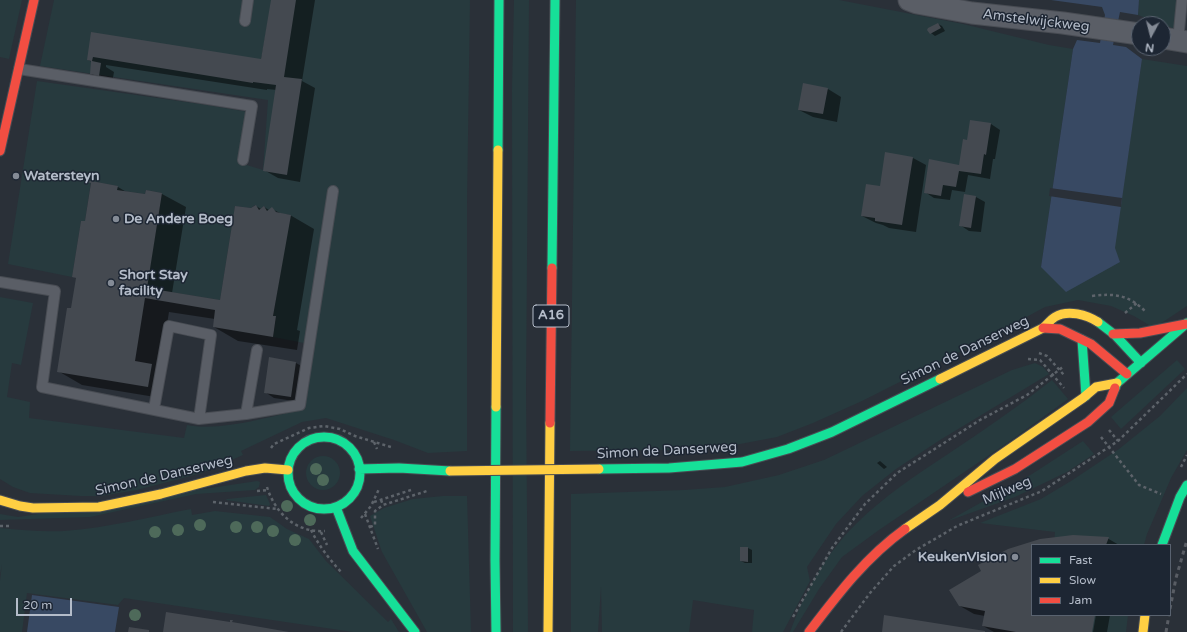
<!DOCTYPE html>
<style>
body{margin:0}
#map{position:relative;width:1187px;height:632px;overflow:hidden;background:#2a3038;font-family:"Varela Round",sans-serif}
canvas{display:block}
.legend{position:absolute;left:1031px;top:544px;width:140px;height:72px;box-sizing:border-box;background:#1d2633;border:1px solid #59626f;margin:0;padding:5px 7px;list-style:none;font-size:12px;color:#b4bcc9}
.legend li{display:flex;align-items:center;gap:8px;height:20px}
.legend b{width:20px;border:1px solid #59626f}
.north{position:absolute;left:1131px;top:16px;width:40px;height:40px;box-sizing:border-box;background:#1d2633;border:1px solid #59626f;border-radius:50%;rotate:187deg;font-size:11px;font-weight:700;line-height:16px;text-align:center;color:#b4bcc9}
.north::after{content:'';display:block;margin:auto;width:14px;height:18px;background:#848b96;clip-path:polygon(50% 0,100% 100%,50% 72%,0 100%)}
.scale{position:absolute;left:16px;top:598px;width:56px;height:18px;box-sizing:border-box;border:2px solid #b4bcc9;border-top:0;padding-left:5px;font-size:12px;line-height:14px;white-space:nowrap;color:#b4bcc9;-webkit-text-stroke:3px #1d2633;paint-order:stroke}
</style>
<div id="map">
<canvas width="1187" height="632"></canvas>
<ul class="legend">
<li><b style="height:5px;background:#16e098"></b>Fast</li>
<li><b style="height:5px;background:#ffcf43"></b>Slow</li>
<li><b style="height:5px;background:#f24e42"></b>Jam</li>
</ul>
<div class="north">N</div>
<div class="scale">20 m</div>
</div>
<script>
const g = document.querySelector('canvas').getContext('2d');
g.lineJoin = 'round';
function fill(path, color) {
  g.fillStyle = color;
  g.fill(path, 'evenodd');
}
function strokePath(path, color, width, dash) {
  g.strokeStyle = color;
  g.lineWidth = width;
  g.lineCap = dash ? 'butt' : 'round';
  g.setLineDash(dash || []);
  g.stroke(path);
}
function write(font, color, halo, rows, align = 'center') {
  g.font = font + ' "Varela Round",sans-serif';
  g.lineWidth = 3;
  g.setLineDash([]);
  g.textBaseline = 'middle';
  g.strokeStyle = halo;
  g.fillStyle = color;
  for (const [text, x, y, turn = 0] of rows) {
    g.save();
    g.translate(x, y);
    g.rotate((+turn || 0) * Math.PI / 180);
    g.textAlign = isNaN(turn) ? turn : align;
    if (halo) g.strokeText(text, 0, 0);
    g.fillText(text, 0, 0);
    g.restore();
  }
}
const green = new Path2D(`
 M0,0H22L9,59L0,57Z
 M54,0H470L467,203V451L428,453L394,440L326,418L302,422L241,451L243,455L202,473L137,490L101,496H81L30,493L13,487L0,479V297L33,303L21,365L12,363L7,397L30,402L29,418L184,438L187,425C221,432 271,416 305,409L314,345L273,337L276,317L273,316L290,215L267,211L264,206L259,210L255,205L251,208L235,206L220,300L146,288L162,193L146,190L145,194L117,190V186L91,181L85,221H81L72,277L8,264L37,81L207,105L248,112L240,163L263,170L268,100L40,66Z
 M514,0H529L526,389L528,632H513L512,90Z
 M576,0H839L963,24L1049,45L1073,49L1041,267L1120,262L1114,248L1142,59L1187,66V306L1154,328L1134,316L1111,306L1078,300L1045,307L995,334L862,401L813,423L777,437L719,448L667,450L570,451Z
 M1139,0H1177L1175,29L1138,15Z
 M1177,360L1185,369L1121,429L1111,417Z
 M1035,363L1043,367L1049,374L940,440L896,469L862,496L836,524L807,567L810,581L783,632H752L754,610L693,600L689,632H602L601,587L598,632H571V494L684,490L725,487L779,475L824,460L1012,370Z
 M1052,380L1068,399L1010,441L879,530L842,557L819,589L793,632H790C804,593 826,553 856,524C883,497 916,475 948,454C984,430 1019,406 1052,380Z
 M1187,388V450L1171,478L1147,534L1144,545H1062L1054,544L1055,532L980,523L1041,499L1071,481L1119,449L1160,416Z
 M1083,441L1094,454L1067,472L1015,497L948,521L1032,474Z
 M306 473a17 17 0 1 1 34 0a17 17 0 1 1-34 0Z
 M257,481L260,482L259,487L255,490L196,494L90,517L0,520V514L18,517Z
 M266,495L270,504L269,506L226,500L227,499Z
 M443,496H467L471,632H427L382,552L370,516L384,508L413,499Z
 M191,509L192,515L215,511L270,517L287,529L309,539L326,561L388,622L391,619L399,632H353L124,598L118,605L27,593L22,632H0V581L2,564L0,574V528C21,530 42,532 64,531C107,528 149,517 191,509Z
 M1090,615H1128L1126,632H1087Z`);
const water = new Path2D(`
 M1051,0H1139L1138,15L1120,12L1113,45L1126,47L1142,59L1115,248L1120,262L1066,292L1041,267L1073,49L1077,40L1100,43L1105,15L1102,7Z
 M32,595L119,607L115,632H27Z`);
const pier = new Path2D(`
 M1050,188L1122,198L1121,207L1049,196Z`);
const shadow = new Path2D(`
 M272,0H315L302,81L315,88L300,182L278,178L264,170L277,90L267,89V90L106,65V67L114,72L112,83L104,82L91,74L92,62L88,60L92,33L261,60Z
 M938,24L942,26L945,31L935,36L931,33Z
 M828,89L841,97L837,122L813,117L799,110Z
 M991,124L1000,130L995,159H993L990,179L968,175L965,192L952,190L950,200L934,198L925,192L959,166L968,141Z
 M913,158L926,165L916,232L889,228L883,225L876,223L862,216L881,187Z
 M92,182L118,187L128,193L146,195L162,194L186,207L172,293L221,301L251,209L256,206L261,209L264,207L269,210L272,209L282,214L290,215L314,229L297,330L300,331L297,350L238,341L214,327L215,319L169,312L155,397L82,385L58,371L72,309L77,279L73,276L86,222Z
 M976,197L985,202L981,232L969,231L960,225Z
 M296,363L305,368L300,402L274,398L265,392Z
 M880,461L887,467L884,469L877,463Z
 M1107,538L1119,545H1107L1108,544H1106L1105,545H1032V615H1094L1091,632H994L983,626L985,616L974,614L960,606L950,590L1040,540Z
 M741,548H748L752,550V563H745L741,561Z
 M1096,615H1110L1107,632H1093Z`);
const building = new Path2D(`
 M271,0H296L284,77L302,79L287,175L263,171L276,85L253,82V83L93,57L92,61L101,63L99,76L90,74L91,61L87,60L91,32L261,59Z
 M938,23L941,28L930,34L927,30L928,28Z
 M803,83L828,88L823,114L798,110Z
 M970,120L991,123L986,155L984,154L981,174L959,171L956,187L943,185L941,196L924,193L929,159L959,165L963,139L967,140Z
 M885,152L913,157L902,225L875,221V218L861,216L866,184L880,186Z
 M86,180L118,186L117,190L145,194L146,190L162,193L147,288L220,300L235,206L251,208L256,205L259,210L264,206L267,211L272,207L276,212L291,215L273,316H276L273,337L213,327L215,310L145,298L135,361L152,364L148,387L57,372L67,308H71L76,278L72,277L81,221H85L91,183L86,182Z
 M964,194L976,196L971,228L959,226Z
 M269,357L296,362L291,397L264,393Z
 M1073,535L1109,537L1106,545H1032V615H1095L1092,632H1016L982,626L985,611L959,606L949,590L981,571L978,565L1008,549L1040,539Z
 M740,547H748V562L740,561Z
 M166,612L230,622V620H233L232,622L289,632H163Z
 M884,615L985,631V632H882Z
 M129,627L149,630V632H128Z`);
const path = new Path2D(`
 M1092,296C1115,293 1129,295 1146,312
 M1125,313L1137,303
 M1039,353L1047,356L1064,375
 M1028,359L1040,360L1064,388
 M1109,430L1118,441
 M1101,437L1139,485L1161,494
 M374,442L377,449
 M271,448L274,444L309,428L324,426L340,429L355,436L391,447
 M1181,467L1187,455
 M267,487C275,513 296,533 325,531
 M257,491L268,490
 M381,500L383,505L427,491
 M213,502L277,509
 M374,502L411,490
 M365,514L378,549
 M361,518L371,506L379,489
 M0,526H11
 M370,527L375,525V511L383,505
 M311,530C319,546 330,560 342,573
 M321,532L327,545
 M793,617L832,548L865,504L897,473L980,420L1027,395L1064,366
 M841,632L870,593L894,566L916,550L957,526L1042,491L1118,441L1187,374`);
const lane = new Path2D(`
 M245,21L248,0
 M1178,41L1182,0
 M19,69L252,106L243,160
 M0,282L55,291L42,387L199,419L211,335L169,326L154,409
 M246,414L300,405L333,191
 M199,419L246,414L257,350`);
const street = new Path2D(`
 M909,0L917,3L972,13L1063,23L1139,34
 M1163,38L1187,42`);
const fast = new Path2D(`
 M498,150L499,0
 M552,268L555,0
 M1098,322L1115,335L1141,363
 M1082,340L1086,396
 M1115,388L1117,383L1187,323
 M288 473a36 36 0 1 1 72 0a36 36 0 1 1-72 0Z
 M359,469L399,468L450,471
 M599,469L669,468L742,462L788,449L832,432L940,379
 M336,507L353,551L415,632
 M1162,545L1180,497L1187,485
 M496,632L495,560L496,407`);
const slow = new Path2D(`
 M940,379L1043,328C1047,325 1050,320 1055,317C1068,309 1087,315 1098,322
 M496,407L498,150
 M0,500L20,506L33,508L99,507L161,494L246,471L265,468L288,470
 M905,529L940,505L995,459L1083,398L1096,387L1117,383
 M548,632L550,423
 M1143,632L1145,615`);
const jam = new Path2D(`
 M0,151L34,0
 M1043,328L1060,329L1091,344L1127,374
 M1113,334L1140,333L1186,324
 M550,423L552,268
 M968,492L1015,469L1088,422L1109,403L1115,388
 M809,632C838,594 866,557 905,529`);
const rail = new Path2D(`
 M1170,609L1176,578L1187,540
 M1166,632L1169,615`);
const slowBridge = new Path2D(`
 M450,471L599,469`);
const trees = [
 [316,469],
 [323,480],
 [287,506],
 [310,520],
 [200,525],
 [236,527],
 [257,527],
 [178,530],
 [273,531],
 [155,532],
 [295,540],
 [135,615]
];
const markers = [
 [16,176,4,"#848b96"],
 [116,219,4,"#848b96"],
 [111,283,4,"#848b96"],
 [1015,557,4,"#848b96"]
];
const shields = [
 [551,316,36]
];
const shieldNames = [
 ["A16",551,316]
];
const streetNames = [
 ["Amstelwijckweg",1036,21,7],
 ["Simon de Danserweg",965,351,-26],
 ["Simon de Danserweg",667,451,-3],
 ["Simon de Danserweg",164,476,-13],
 ["Mijlweg",1007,491,-23]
];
const poiNames = [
 ["Watersteyn",24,176],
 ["De Andere Boeg",124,219],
 ["Short Stay",119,275],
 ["facility",119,291],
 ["KeukenVision",1007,557,"right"]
];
fill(green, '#273a3e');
fill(water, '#384963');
fill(pier, '#2a3038');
fill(shadow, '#0007');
fill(building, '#444950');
strokePath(lane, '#484c53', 12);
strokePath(street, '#484c53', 23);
strokePath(fast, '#484c53', 11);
strokePath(slow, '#484c53', 11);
strokePath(jam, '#484c53', 11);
strokePath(path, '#5d636a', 2.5, [3, 3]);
strokePath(lane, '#5a5e66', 10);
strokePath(street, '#5a5e66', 21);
strokePath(fast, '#16e098', 9);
strokePath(slow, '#ffcf43', 9);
strokePath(jam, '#f24e42', 9);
strokePath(rail, '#595d64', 3, [4, 4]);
strokePath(slowBridge, '#484c53', 11, []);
strokePath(slowBridge, '#ffcf43', 9);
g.fillStyle = '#4e6a5a';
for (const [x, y] of trees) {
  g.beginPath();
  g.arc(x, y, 6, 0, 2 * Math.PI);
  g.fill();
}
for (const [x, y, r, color] of markers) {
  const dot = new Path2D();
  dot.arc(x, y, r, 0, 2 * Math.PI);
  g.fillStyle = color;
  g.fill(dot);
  strokePath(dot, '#1d2633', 1.5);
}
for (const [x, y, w] of shields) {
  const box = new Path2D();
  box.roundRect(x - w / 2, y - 11, w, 22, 3);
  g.fillStyle = '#1d2633';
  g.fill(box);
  strokePath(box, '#b4bcc9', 1);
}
write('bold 13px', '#b4bcc9', null, shieldNames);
write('14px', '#b4bcc9', '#1d2633', streetNames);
write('bold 14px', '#b4bcc9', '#1d2633', poiNames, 'left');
</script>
